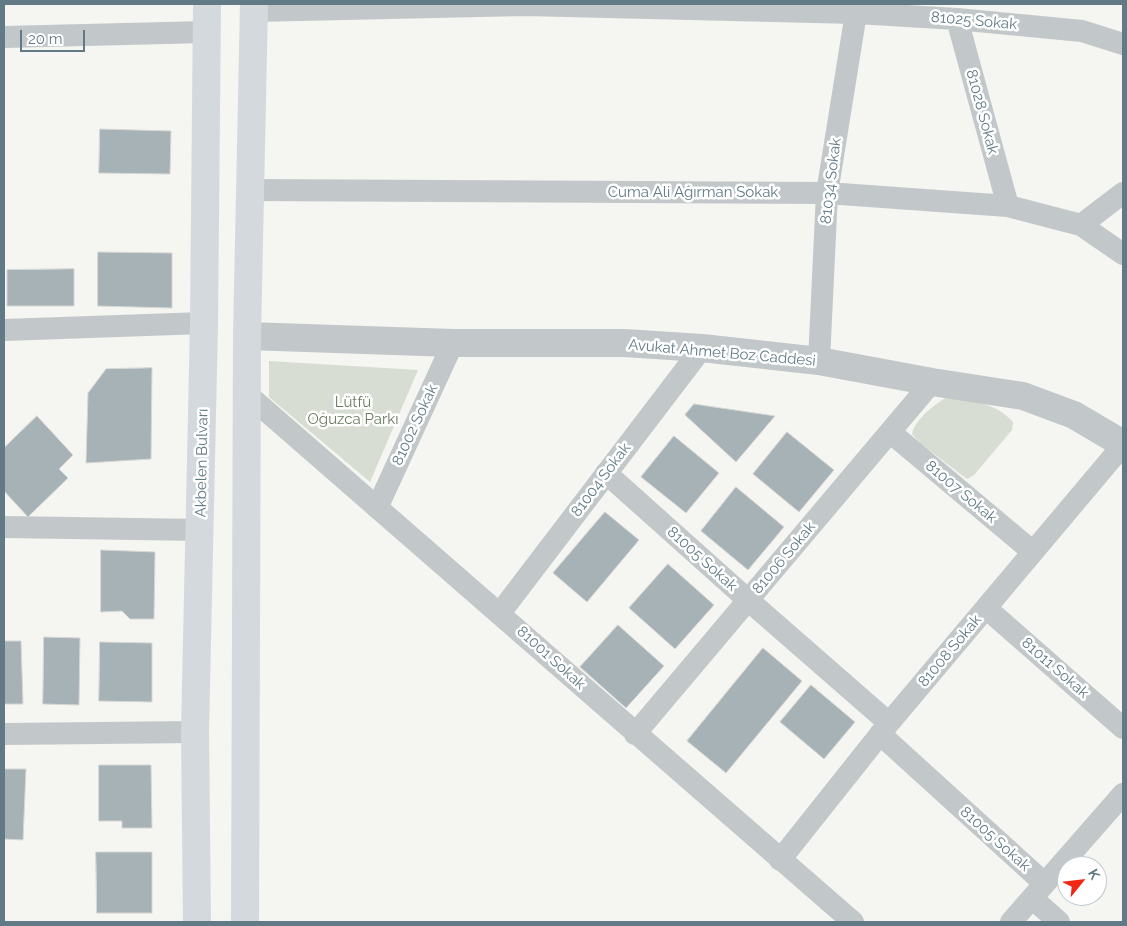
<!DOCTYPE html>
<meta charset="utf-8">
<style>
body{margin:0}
#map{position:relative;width:1127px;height:926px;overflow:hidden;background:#f5f5f1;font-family:Raleway,sans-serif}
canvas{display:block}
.frame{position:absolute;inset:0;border:5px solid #627a85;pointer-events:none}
.north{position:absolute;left:1057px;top:856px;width:50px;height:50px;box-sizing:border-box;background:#fff;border:1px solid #c0cace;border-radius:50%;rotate:61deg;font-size:14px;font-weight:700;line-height:20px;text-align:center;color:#627a85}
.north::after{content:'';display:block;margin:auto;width:18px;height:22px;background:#f02916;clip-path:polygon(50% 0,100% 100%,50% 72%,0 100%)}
.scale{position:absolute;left:20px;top:30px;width:65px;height:22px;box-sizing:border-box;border:2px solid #627a85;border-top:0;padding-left:6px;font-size:15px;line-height:18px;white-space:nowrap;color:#627a85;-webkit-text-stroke:4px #fff;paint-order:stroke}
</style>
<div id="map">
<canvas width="1127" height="926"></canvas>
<div class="frame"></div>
<div class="north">K</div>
<div class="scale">20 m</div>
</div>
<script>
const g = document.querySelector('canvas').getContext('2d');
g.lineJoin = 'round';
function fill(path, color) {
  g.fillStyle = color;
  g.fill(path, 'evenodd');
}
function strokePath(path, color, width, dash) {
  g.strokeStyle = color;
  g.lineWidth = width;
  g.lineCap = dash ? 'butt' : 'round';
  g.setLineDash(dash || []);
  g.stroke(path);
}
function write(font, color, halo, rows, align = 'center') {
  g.font = font + ' Raleway,sans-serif';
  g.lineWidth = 5;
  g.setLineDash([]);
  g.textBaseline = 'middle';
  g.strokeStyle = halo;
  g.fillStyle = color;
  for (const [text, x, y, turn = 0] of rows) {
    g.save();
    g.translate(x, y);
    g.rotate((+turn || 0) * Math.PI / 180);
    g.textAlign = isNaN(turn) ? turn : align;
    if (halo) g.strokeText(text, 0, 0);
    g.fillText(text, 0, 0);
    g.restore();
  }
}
const green = new Path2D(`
 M269,361L418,370L370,482L269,397Z
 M949,396C971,400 998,404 1013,422L1012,430L974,475L967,479L920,443L912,434C915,419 936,403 949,396Z`);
const building = new Path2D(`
 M100,129L171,131L170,174L99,173Z
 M98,252L172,253V308L98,306Z
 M74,269V306H7V270Z
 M152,368L151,459L86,463L88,393L106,369Z
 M694,404L775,416L736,462L685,415Z
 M37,416L73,455L59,469L68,478L28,517L4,491V448Z
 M787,432L834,470L799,512L753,474Z
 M674,436L719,473L686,513L641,477Z
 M736,487L784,527L748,570L701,531Z
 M605,512L639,540L587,602L553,573Z
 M101,550L155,552L154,619H130L122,611L101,612Z
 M668,564L714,605L675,649L629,608Z
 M618,625L664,666L626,708L580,667Z
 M44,637L80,638L79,705L43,704Z
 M4,641H21L23,704H4Z
 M100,642L152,643V702L99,701Z
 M763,648L802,681L726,773L687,741Z
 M811,685L855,722L824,759L780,722Z
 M99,765H151L152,828H122V821H99Z
 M4,769H26L23,840L4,839Z
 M96,852H152V913H97Z`);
const minor = new Path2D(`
 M254,11L525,5L856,13L957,19L1082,31L1123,44
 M957,19L1008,206
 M4,37L206,32
 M250,190L827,193L1008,206L1081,225L1123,254
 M1081,225L1123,193
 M4,330L204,323
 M819,361L827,193L856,13L859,4
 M248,395L853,922
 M890,432L1033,552
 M606,473L748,600L889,723
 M377,508L453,343
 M4,527L201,530
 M986,608L1123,728
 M500,613L702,348
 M4,734L195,732
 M635,734L932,382
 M880,734L1044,883
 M780,860L889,723L1123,445
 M1032,898L1059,922
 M1011,922L1123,794`);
const tertiary = new Path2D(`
 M247,336L453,343H624L702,348L819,361L932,382L1023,396L1074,415L1123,444`);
const primary = new Path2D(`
 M197,922L195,732L204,323L207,4
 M245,922L247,336L254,4`);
const streetNames = [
 ["81025 Sokak",974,21,5],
 ["81028 Sokak",982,112,75],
 ["81034 Sokak",831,181,-83],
 ["Cuma Ali Ağırman Sokak",693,192],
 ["Avukat Ahmet Boz Caddesi",722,353,5],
 ["81002 Sokak",415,425,-65],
 ["Akbelen Bulvarı",202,463,-89],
 ["81004 Sokak",601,480,-53],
 ["81007 Sokak",961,492,40],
 ["81006 Sokak",784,558,-50],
 ["81005 Sokak",702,559,42],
 ["81008 Sokak",950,651,-50],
 ["81001 Sokak",551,658,42],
 ["81011 Sokak",1055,668,41],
 ["81005 Sokak",995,839,42]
];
const parkNames = [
 ["Lütfü",353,402],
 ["Oğuzca Parkı",353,419]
];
fill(green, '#d7ddd2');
fill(building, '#a6b2b6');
strokePath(building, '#d6d6d4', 1);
strokePath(minor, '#c2c7ca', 22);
strokePath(tertiary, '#c2c7ca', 28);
strokePath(primary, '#d3d9dd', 28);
write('15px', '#627a85', '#fff', streetNames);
write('15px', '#6a7b61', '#fff', parkNames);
</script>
